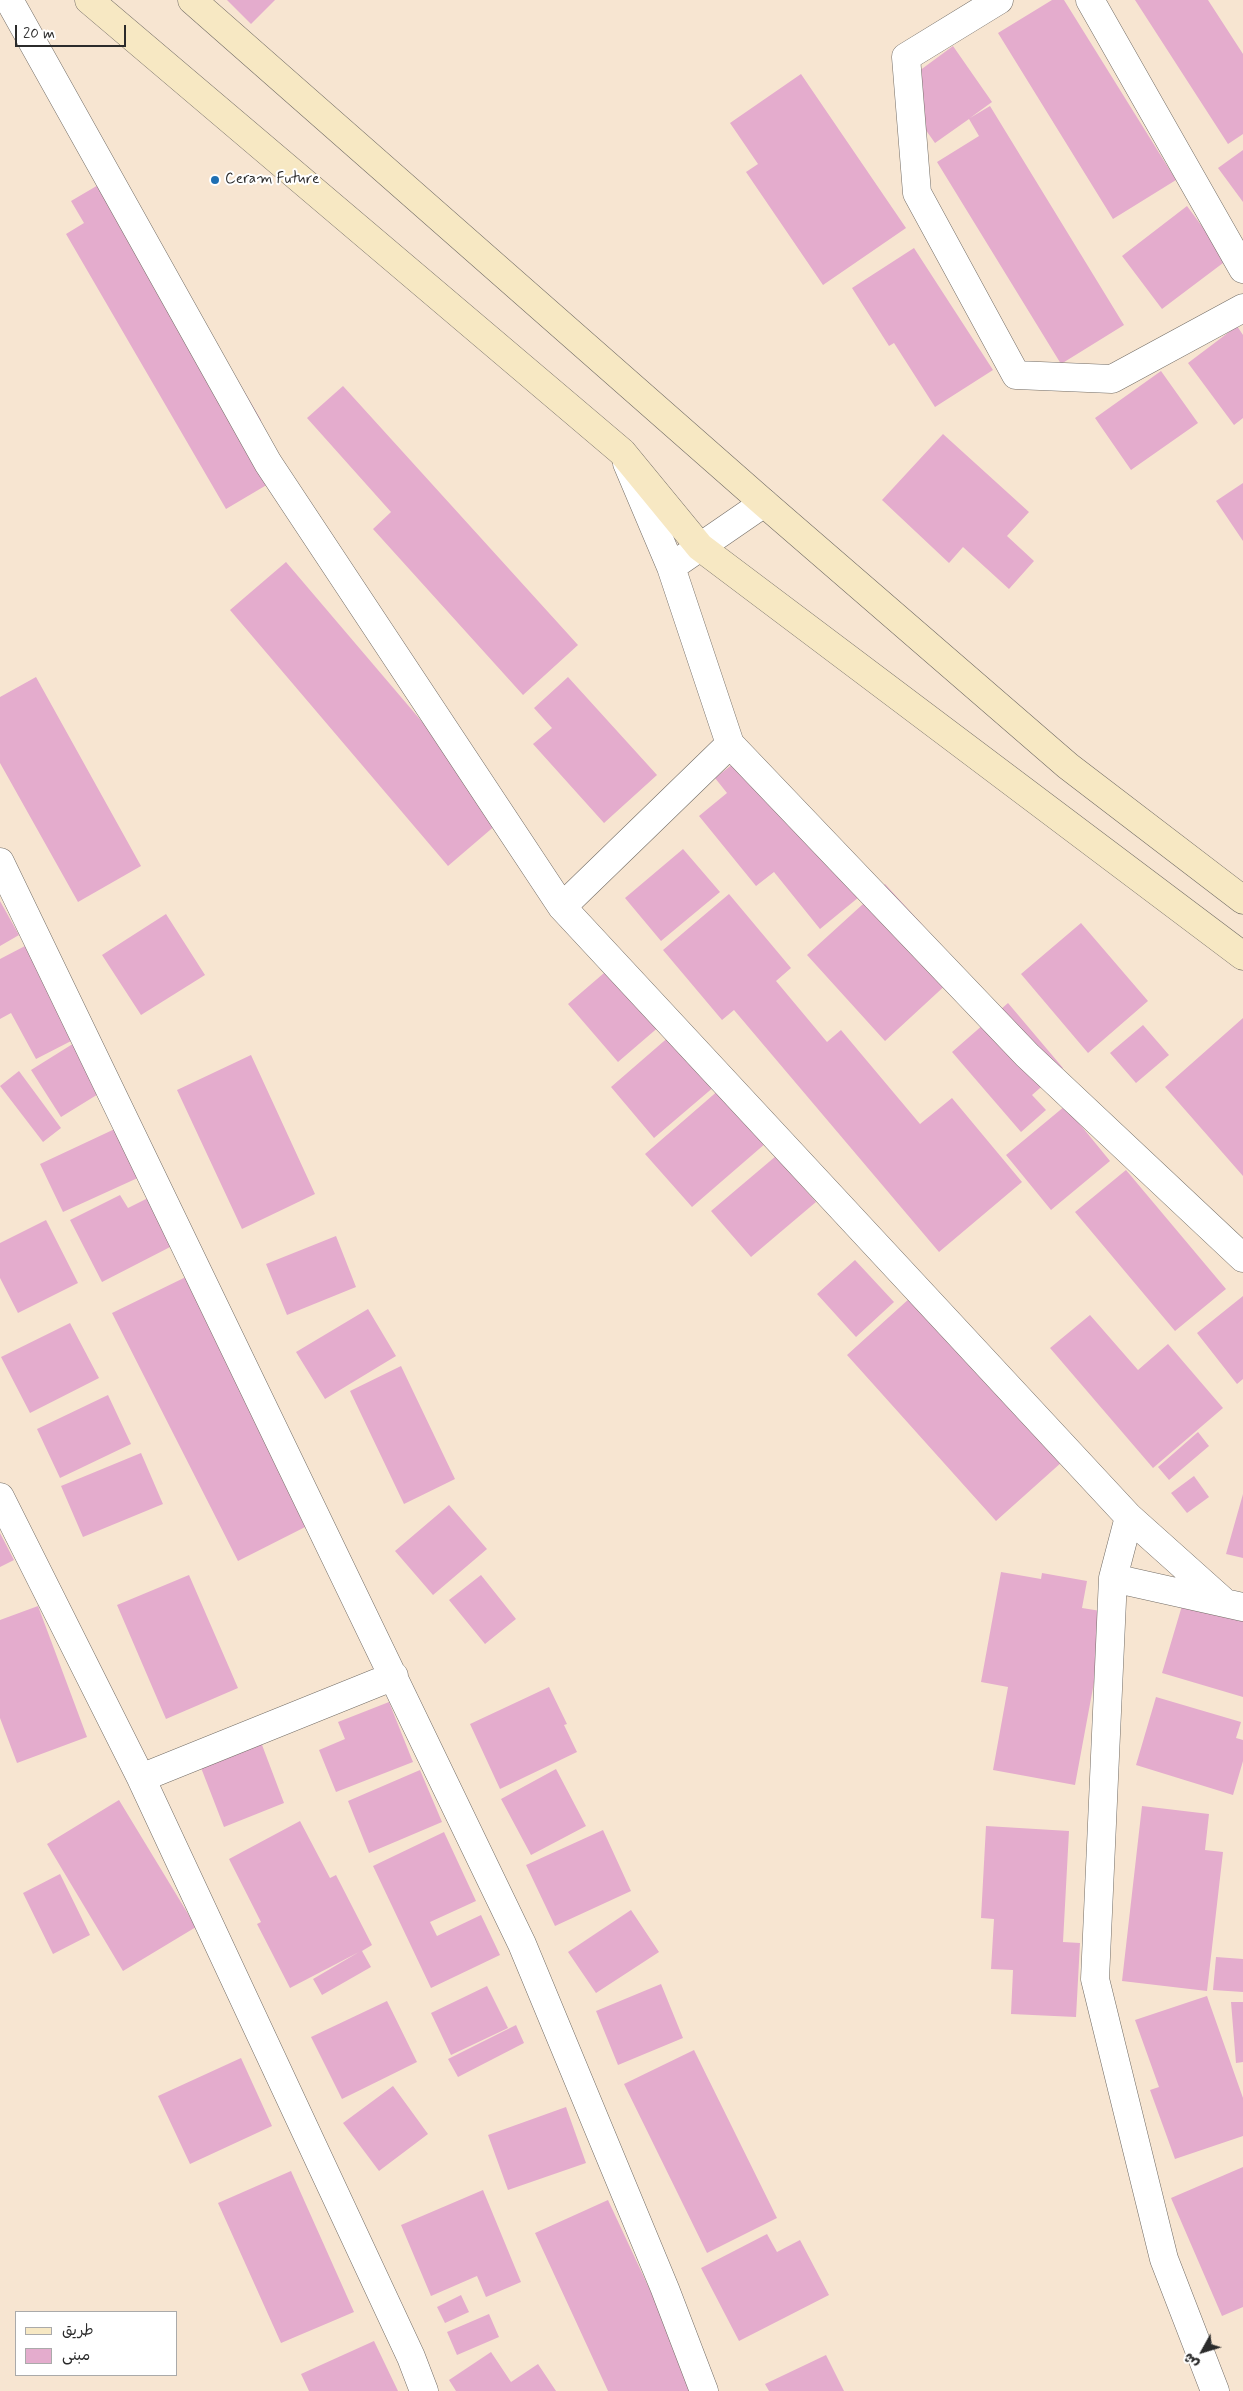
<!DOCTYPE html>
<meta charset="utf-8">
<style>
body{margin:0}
#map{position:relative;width:1243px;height:2391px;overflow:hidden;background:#f7e5d1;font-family:Mynerve,"Playpen Sans Arabic",sans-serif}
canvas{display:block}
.legend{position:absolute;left:15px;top:2311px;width:162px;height:65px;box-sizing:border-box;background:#fff;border:1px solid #aaa;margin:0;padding:6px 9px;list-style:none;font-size:15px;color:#2b2b2b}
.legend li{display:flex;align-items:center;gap:10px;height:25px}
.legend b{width:25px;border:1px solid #aaa}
.north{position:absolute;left:1178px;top:2326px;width:50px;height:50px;-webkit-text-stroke:4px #fff;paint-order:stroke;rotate:231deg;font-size:14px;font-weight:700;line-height:20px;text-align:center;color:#2b2b2b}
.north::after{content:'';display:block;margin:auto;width:18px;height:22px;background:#2b2b2b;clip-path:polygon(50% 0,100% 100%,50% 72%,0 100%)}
.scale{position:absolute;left:15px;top:25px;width:111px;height:22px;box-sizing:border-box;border:2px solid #2b2b2b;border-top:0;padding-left:6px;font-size:15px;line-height:18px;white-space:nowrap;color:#2b2b2b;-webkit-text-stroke:4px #fff;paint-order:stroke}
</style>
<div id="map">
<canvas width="1243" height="2391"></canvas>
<ul class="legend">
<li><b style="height:6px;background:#f7e8c3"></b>طريق</li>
<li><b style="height:14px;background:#e4accd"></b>مبنى</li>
</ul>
<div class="north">ش</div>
<div class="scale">20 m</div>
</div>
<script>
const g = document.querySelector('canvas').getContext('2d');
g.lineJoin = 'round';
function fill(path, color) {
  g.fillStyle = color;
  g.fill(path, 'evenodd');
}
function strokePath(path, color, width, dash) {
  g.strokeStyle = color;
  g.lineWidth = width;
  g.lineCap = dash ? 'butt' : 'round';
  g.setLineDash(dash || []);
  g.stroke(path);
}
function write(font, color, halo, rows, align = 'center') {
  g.font = font + ' Mynerve,sans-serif';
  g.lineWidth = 4;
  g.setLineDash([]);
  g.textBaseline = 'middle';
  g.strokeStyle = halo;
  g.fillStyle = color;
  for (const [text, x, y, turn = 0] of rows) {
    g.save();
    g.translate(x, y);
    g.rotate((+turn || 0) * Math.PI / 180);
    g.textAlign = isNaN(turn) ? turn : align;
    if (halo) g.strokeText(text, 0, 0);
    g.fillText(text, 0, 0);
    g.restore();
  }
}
const building = new Path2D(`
 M227,0H275L251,24Z
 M1052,0H1064L1176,180L1113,219L998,33Z
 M1135,0H1208L1243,54V134L1228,144Z
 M953,46L992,102L970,118L990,106L1124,325L1061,364L937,162L979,136L969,119L935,143L896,88Z
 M801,74L906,228L823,285L746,172L758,164L730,123Z
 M1243,150V202L1218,168Z
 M117,174L261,420L245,429L275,480L226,509L66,234L84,223L71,201Z
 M1187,206L1227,260L1162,309L1122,256Z
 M914,248L993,370L935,407L894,343L889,346L852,288Z
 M1237,326L1243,335V418L1234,425L1188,363Z
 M1161,371L1198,423L1131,470L1095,418Z
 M343,386L578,645L523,695L373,529L391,512L307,418Z
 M943,434L1029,512L1007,536L1034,561L1009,589L963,547L949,563L882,500Z
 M1243,483V541L1216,501Z
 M286,562L504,818L448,866L230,610Z
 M36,677L141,866L78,902L0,763V697Z
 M568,677L657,775L604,823L533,744L552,728L534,708Z
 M743,756L758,774L769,765L870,888L820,929L774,872L756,886L699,816L727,793L715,778Z
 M683,849L720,892L661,941L625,898Z
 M885,884L963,969L885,1041L807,955Z
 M729,894L791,968L776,981L827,1042L841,1030L920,1124L952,1098L1022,1182L939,1252L734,1010L722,1020L663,950Z
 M0,901L19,935L0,946Z
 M166,914L205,975L141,1015L102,955Z
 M1081,923L1148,1001L1088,1053L1021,974Z
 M25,946L73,1040L36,1059L11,1013L0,1019V959Z
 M618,961L668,1019L618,1062L568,1004Z
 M1008,1003L1063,1068L1032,1095L1046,1110L1021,1132L952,1052Z
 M1243,1018V1176L1165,1087Z
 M1143,1025L1169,1055L1136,1083L1110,1053Z
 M671,1035L715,1086L654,1138L611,1087Z
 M79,1040L108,1088L61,1117L31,1070Z
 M251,1055L315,1194L242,1229L177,1090Z
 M19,1071L61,1128L43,1142L0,1086Z
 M720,1089L766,1143L692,1207L645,1154Z
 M1065,1106L1110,1161L1051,1210L1006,1155Z
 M119,1127L142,1176L63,1212L40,1164Z
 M776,1156L816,1202L751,1257L711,1211Z
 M1126,1170L1226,1289L1175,1331L1075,1212Z
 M120,1195L128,1208L150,1197L174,1245L102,1282L70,1220Z
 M46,1220L78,1283L18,1313L0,1278V1243Z
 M336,1236L356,1287L287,1315L266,1264Z
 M855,1260L894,1302L856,1337L817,1294Z
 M192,1274L317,1521L238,1561L112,1313Z
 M1243,1296V1379L1237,1384L1197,1333Z
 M910,1298L1072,1453L996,1521L847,1355Z
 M368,1309L396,1356L325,1399L296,1352Z
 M1090,1315L1138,1370L1168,1344L1223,1408L1153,1468L1050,1348Z
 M70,1323L99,1378L30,1413L1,1357Z
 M401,1366L455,1479L404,1504L350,1391Z
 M108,1395L131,1444L60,1478L37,1429Z
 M1198,1432L1209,1446L1169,1480L1158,1467Z
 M141,1453L163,1504L83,1537L61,1486Z
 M1194,1476L1209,1497L1187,1513L1171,1493Z
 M1243,1494V1558L1226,1554Z
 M449,1505L487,1549L433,1595L395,1551Z
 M0,1533L14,1560L0,1567Z
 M1001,1572L1041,1579L1042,1573L1087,1581L1082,1608L1107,1612L1075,1785L993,1770L1008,1687L981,1682Z
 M189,1575L238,1688L166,1719L117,1605Z
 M481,1575L516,1619L485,1644L449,1600Z
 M1184,1599L1243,1617V1697L1162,1673Z
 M38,1606L87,1737L17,1763L0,1718V1620Z
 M549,1687L567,1724L564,1725L577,1752L500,1789L470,1724Z
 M1156,1697L1241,1722L1236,1738L1243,1740V1761L1233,1795L1136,1765Z
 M389,1702L413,1762L336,1792L319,1750L345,1739L338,1722Z
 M259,1737L284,1803L224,1827L198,1760Z
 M556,1769L586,1826L531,1855L501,1799Z
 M420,1770L442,1822L369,1853L348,1801Z
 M119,1800L196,1927L123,1971L47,1844Z
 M1142,1806L1209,1814L1205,1850L1223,1852L1207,1991L1122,1981Z
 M300,1821L330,1878L336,1875L372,1945L362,1951L371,1967L322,1995L313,1979L359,1952L290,1988L257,1924L261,1922L229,1859Z
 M986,1826L1069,1831L1063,1942L1080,1943L1076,2017L1011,2014L1013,1970L991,1969L994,1919L981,1918Z
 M603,1830L631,1891L555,1926L526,1865Z
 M444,1832L476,1901L430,1922L437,1936L481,1915L500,1955L431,1988L373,1866Z
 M60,1874L90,1935L53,1954L23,1893Z
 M631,1910L659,1952L596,1993L568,1952Z
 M1216,1957L1243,1959V1992L1213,1990Z
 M661,1984L683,2038L618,2065L596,2011Z
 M487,1986L508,2028L451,2055L431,2013Z
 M1207,1996L1243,2098V2136L1175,2159L1150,2090L1159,2087L1135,2020Z
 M387,2001L417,2062L342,2099L311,2037Z
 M1231,2002H1243V2062L1236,2063Z
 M516,2025L524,2043L458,2077L448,2059Z
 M694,2050L777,2218L707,2253L624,2084Z
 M241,2058L272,2126L190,2164L158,2096Z
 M393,2086L428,2134L379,2171L343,2123Z
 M566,2107L586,2163L508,2190L488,2135Z
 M1243,2167V2307L1222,2316L1171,2198Z
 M291,2171L354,2312L281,2343L218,2203Z
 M483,2190L521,2282L486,2297L477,2276L431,2296L401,2225Z
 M608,2200L697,2391H608L535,2233Z
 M767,2234L777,2252L800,2240L829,2295L739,2341L701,2268Z
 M461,2295L469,2312L445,2323L437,2307Z
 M489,2314L499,2337L457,2355L447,2332Z
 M374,2341L398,2391H309L301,2374Z
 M491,2352L511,2382L538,2364L556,2391H456L449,2380Z
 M826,2355L844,2391H769L765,2384Z`);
const street = new Path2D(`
 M9,0L268,463L562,907L1129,1517L1224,1602
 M999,0L906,57L917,193L1016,375L1112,379L1243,308
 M1090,0L1243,269
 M627,463L671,567
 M730,744L1027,1055L1243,1258
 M0,862L522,1944L665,2289L704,2391
 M562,907L730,744L671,567L764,503
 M0,1497L141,1778L411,2357L424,2391
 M1129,1517L1113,1578L1095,1979L1164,2259L1215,2391
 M1113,1578L1243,1607
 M141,1778L394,1676`);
const secondary = new Path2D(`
 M89,0L622,452L700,547L1243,956
 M192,0L764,503L1068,766L1243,900`);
const markers = [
 [215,180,5,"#1f6fb2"]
];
const poiNames = [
 ["Ceram Future",225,180]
];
fill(building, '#e4accd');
strokePath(street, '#726c65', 29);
strokePath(secondary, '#726c65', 29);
strokePath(street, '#fff', 28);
strokePath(secondary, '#f7e8c3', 28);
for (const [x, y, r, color] of markers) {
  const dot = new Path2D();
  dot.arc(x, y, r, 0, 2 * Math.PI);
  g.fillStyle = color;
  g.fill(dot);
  strokePath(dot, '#fff', 2);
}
write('15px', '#2b2b2b', '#fff', poiNames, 'left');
</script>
